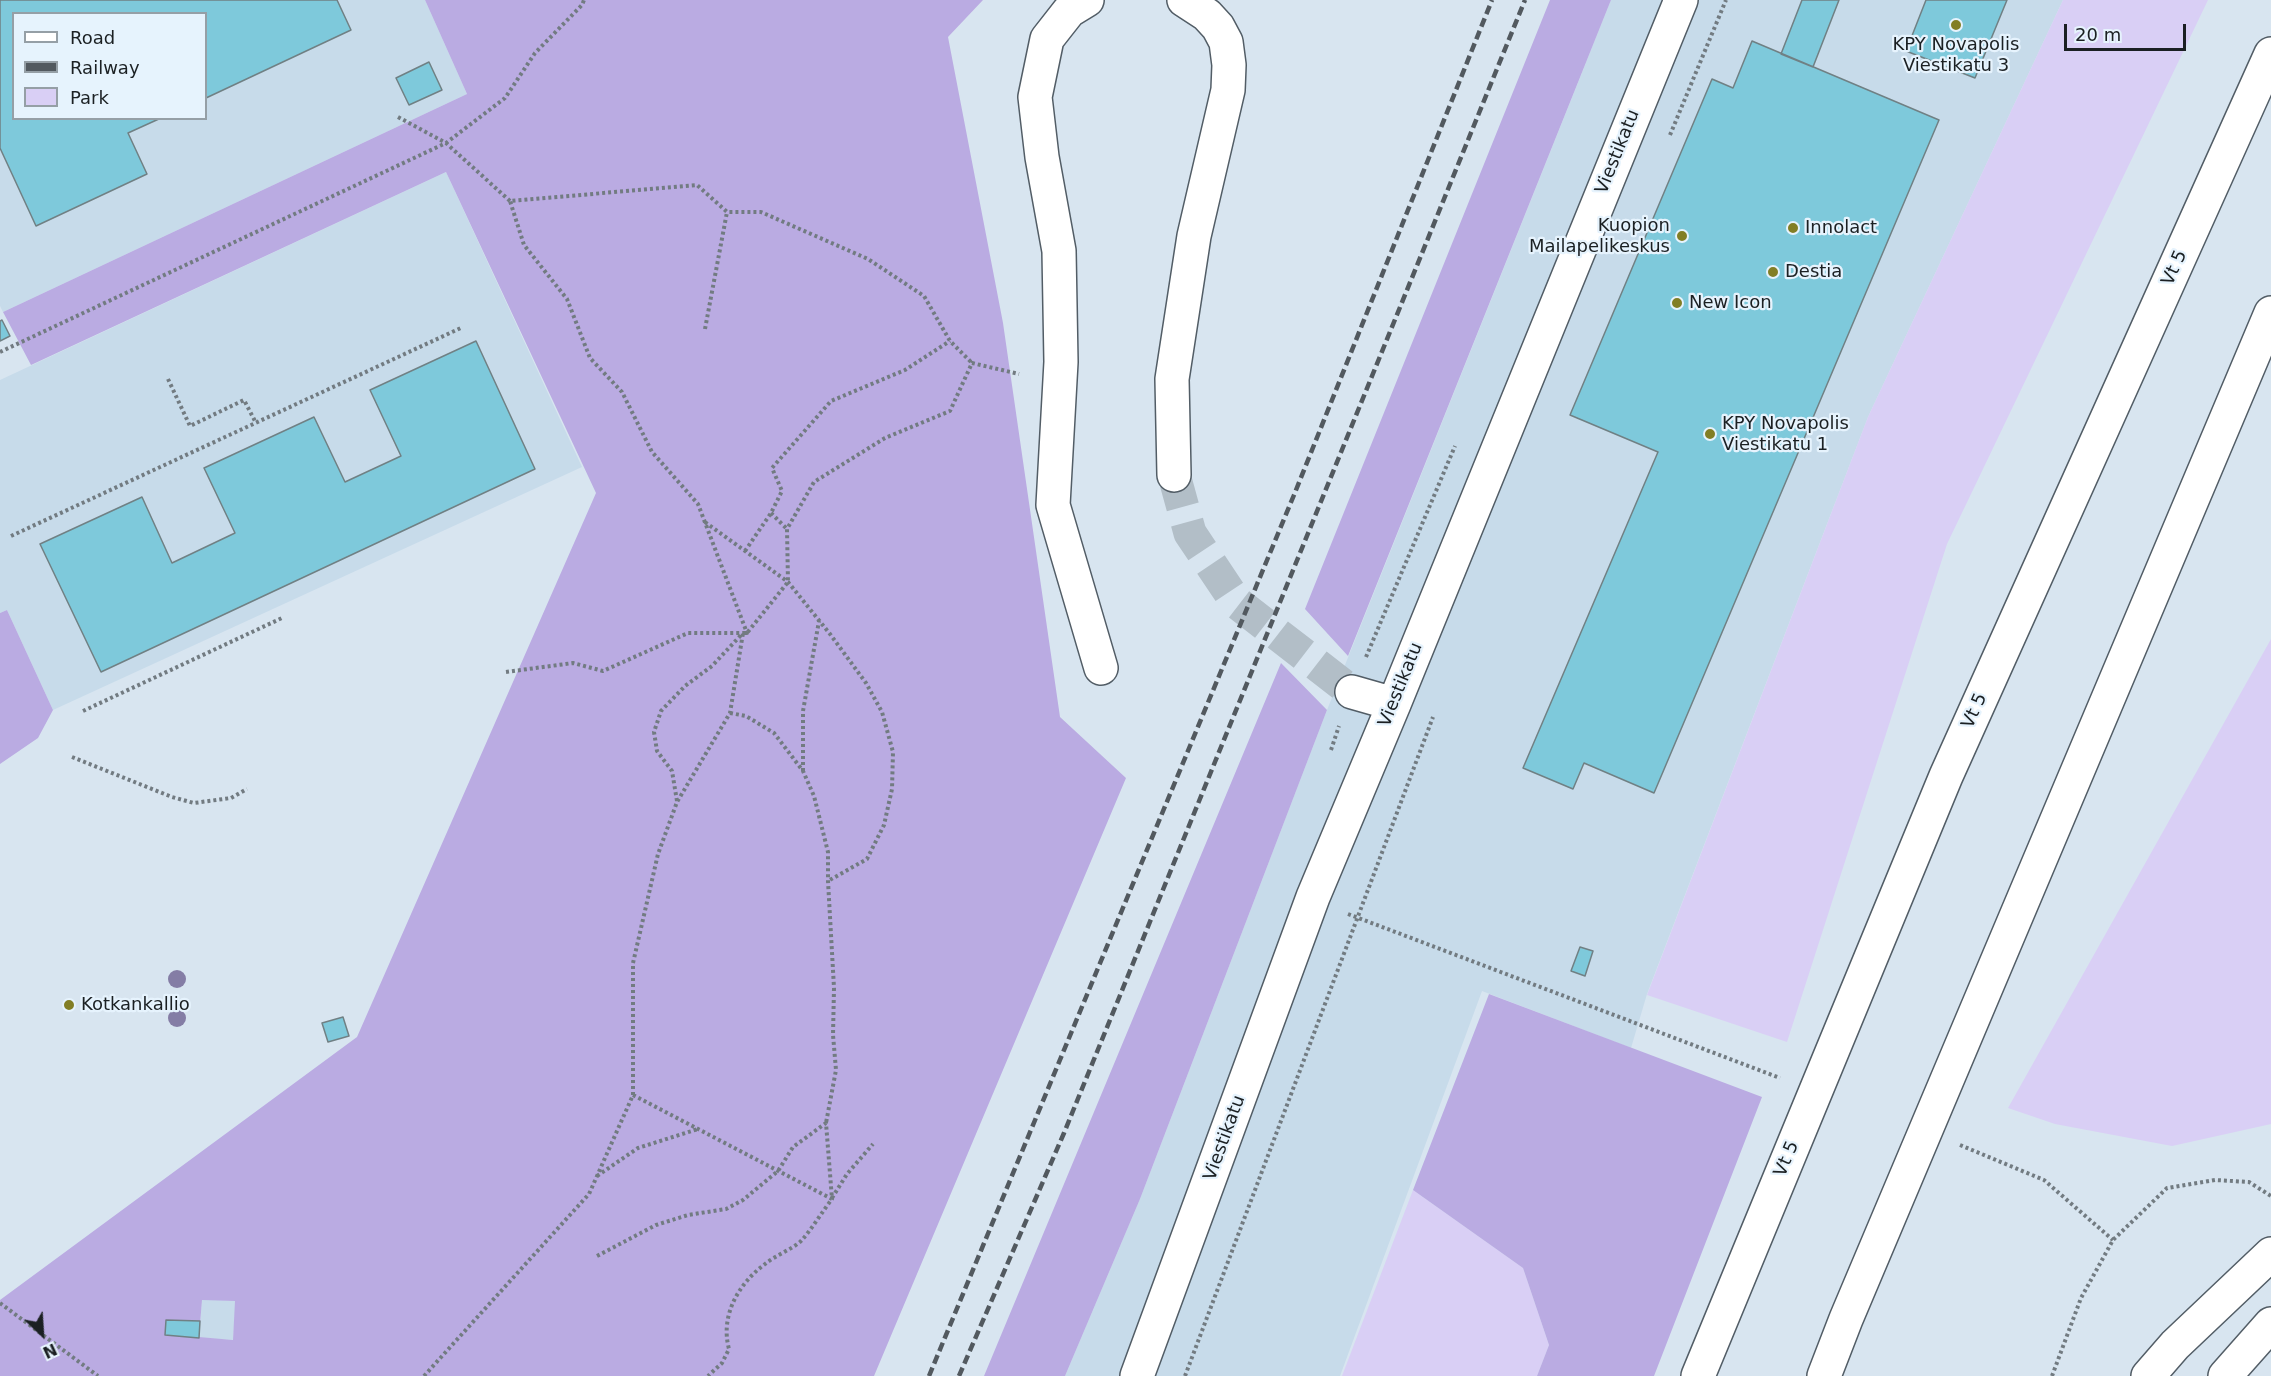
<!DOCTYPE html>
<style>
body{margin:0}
#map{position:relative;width:2271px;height:1376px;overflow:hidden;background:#d8e5f0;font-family:"DejaVu Sans",sans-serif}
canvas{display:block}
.legend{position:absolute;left:12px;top:12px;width:195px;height:108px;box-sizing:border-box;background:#e6f3fd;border:2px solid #959fa6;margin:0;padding:8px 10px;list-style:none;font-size:18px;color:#1b2023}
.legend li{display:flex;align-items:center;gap:12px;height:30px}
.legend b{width:30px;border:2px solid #959fa6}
.north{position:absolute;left:12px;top:1304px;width:60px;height:60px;-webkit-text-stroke:4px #e6f3fd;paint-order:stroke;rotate:155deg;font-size:16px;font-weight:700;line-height:24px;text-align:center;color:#1b2023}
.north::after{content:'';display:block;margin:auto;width:21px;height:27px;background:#1b2023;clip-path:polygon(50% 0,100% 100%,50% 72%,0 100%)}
.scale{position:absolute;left:2064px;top:24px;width:122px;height:27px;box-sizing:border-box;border:3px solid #1b2023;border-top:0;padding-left:8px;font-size:18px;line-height:21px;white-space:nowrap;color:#1b2023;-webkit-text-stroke:4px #e6f3fd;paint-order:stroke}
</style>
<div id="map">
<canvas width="2271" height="1376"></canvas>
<ul class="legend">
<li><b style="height:8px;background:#fff"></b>Road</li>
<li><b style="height:8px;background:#52595f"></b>Railway</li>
<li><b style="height:16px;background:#d9cff5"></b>Park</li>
</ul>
<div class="north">N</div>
<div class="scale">20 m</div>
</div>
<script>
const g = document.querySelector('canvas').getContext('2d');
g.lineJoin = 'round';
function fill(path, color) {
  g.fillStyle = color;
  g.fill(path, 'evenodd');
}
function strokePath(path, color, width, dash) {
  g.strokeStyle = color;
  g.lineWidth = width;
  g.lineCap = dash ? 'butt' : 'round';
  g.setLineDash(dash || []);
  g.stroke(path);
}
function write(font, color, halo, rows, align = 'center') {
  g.font = font + ' "DejaVu Sans",sans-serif';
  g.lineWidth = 4.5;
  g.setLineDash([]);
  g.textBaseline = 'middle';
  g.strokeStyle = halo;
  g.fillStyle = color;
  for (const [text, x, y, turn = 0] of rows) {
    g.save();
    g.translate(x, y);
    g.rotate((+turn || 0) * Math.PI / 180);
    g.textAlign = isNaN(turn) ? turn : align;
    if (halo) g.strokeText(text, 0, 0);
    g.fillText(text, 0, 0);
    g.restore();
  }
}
const built = new Path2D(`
 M0,0H425L467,94L3,312L0,306ZM14,14H206V118H14Z
 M1611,0H2063L1868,417L1647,994L1631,1048L1482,991L1340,1376H1065L1140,1199L1327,710Z
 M446,172L582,467L53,710L7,610L0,613V380Z
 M202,1299L236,1301L233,1340L199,1338Z`);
const green = new Path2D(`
 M2063,0H2208L1947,544L1787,1042L1647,995L1868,417Z
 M2271,639V1124L2172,1146L2055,1124L2008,1108Z
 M1413,1190L1523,1268L1549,1345L1537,1376H1342Z`);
const forest = new Path2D(`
 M425,0H983L948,37L1003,323L1060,717L1126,778L874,1376H0V1300L357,1037L596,493L446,172L31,365L3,312L467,94ZM202,1300L235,1301L233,1340L199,1337Z
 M1550,0H1611L1348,656L1305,609Z
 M7,610L53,710L38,738L0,764V613Z
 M1281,663L1327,710L1140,1199L1065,1376H984Z
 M1489,994L1762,1097L1654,1376H1537L1549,1345L1523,1268L1413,1190Z`);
const building = new Path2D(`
 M0,0H337L351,30L206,98V14H14V118H161L128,133L147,174L36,226L0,148Z
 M1802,0H1839L1813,67L1781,54Z
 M1926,0H2007L1975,78L1906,51Z
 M1752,41L1939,120L1654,793L1584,763L1573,789L1523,768L1658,452L1570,415L1712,79L1733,88Z
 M429,62L442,90L409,105L396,78Z
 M2,320L10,336L0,341V321Z
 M476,341L535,469L101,672L40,544L142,497L172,563L235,533L204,468L314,417L345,482L401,456L370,390Z
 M1580,947L1593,951L1585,976L1571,971Z
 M343,1017L349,1036L328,1042L322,1023Z
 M166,1320L200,1321L199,1338L165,1335Z`);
const minorTunnel = new Path2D(`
 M1174,475L1190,533L1236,602L1352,692`);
const path = new Path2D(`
 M398,117L446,143L510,201
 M1670,135L1726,0
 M705,329L727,212
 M0,352L446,143L505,98L535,53L582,5L584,0
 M168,379L190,426L244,400L256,423
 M771,513L787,529
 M705,522L788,582L830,634L866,683L882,712L893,752L892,789L884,825L867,859L828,881
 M11,536L463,327
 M745,551L771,513L782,491L772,468L831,401L905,370L950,341
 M1366,657L1455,446
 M506,672L573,663L603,671L688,633H747L788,582L787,529L814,482L885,438L950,411L972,363L1019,374
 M83,711L282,618
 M730,713L746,716L774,733L803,771L814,796L828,852V881L834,988L833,1035L836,1070L826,1123
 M1331,750L1339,726
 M72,757L172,797L194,803L231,798L247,789
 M803,771V711L819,621
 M677,801L672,771L657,751L654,732L661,711L685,686L712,666L742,634
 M1348,914L1780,1078
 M633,1095L832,1199C822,1212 812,1229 801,1241C791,1250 776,1255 765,1264C738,1284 720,1316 729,1349L722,1363L708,1376
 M1960,1145L2044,1180L2113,1240
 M597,1176L638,1148L698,1129
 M832,1198L847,1174L873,1144
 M597,1256L656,1225L688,1215L726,1209L743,1200L778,1171L793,1147L826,1123L832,1199
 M0,1303L98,1376
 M424,1376L589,1194L633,1095V963L658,854L677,802L730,713L743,633H747L698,504L652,452L622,392L590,358L567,299L524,245L510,201L697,185L727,212H761L868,259L924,296L950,341L972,363
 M1185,1376L1433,717
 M2052,1376L2081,1298L2113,1240L2167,1188L2215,1180L2249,1182L2271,1196`);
const minor = new Path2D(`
 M1087,0L1069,11L1047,39L1035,97L1042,157L1059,251L1061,362L1053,505L1101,668
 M1174,475L1172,379L1194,236L1228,90L1229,65L1226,42L1218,27L1207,15L1184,0
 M1352,692L1394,704
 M1137,1376L1313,897L1394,704L1681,0`);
const major = new Path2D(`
 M2148,1376L2175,1345L2271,1254
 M2225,1376L2271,1324`);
const highway = new Path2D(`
 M1698,1376L1946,776L2271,54
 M1824,1376L1846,1319L2271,313`);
const rail = new Path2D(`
 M929,1376L1294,495L1492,0
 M959,1376L1064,1133L1525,0`);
const trees = [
 [177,979],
 [177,1018]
];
const markers = [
 [1956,25,6,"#827e25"],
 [1793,228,6,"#827e25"],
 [1682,236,6,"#827e25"],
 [1773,272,6,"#827e25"],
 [1677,303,6,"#827e25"],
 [1710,434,6,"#827e25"],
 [69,1005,6,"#827e25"]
];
const poiNames = [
 ["KPY Novapolis",1956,45,"center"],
 ["Viestikatu 3",1956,66,"center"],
 ["Kuopion",1670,226,"right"],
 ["Mailapelikeskus",1670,247,"right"],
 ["Innolact",1805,228],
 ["Destia",1785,272],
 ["New Icon",1689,303],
 ["KPY Novapolis",1722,424],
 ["Viestikatu 1",1722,445],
 ["Kotkankallio",81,1005]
];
const streetNames = [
 ["Viestikatu",1618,152,-68],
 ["Vt 5",2175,268,-66],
 ["Viestikatu",1401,685,-68],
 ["Vt 5",1975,711,-66],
 ["Viestikatu",1225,1138,-70],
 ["Vt 5",1787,1159,-67]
];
fill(built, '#c7dbea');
fill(green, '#d9cff5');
fill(forest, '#baabe2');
fill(building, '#7ec9db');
strokePath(building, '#708084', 1.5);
strokePath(minorTunnel, '#b2bec7', 33, [33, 16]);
strokePath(minor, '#525d66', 36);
strokePath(major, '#525d66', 36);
strokePath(highway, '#525d66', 36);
strokePath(path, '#727b81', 4, [3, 3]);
strokePath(minor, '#fff', 33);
strokePath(major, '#fff', 33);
strokePath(highway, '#fff', 33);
strokePath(rail, '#52595f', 4.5, [9, 4.5]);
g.fillStyle = '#847da5';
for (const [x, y] of trees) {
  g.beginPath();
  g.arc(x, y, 9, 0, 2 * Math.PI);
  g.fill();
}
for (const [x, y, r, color] of markers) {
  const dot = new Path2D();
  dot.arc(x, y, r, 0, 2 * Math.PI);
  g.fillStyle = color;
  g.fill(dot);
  strokePath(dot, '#e6f3fd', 2);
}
write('18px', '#1b2023', '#e6f3fd', poiNames, 'left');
write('18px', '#1b2023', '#e6f3fd', streetNames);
</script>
